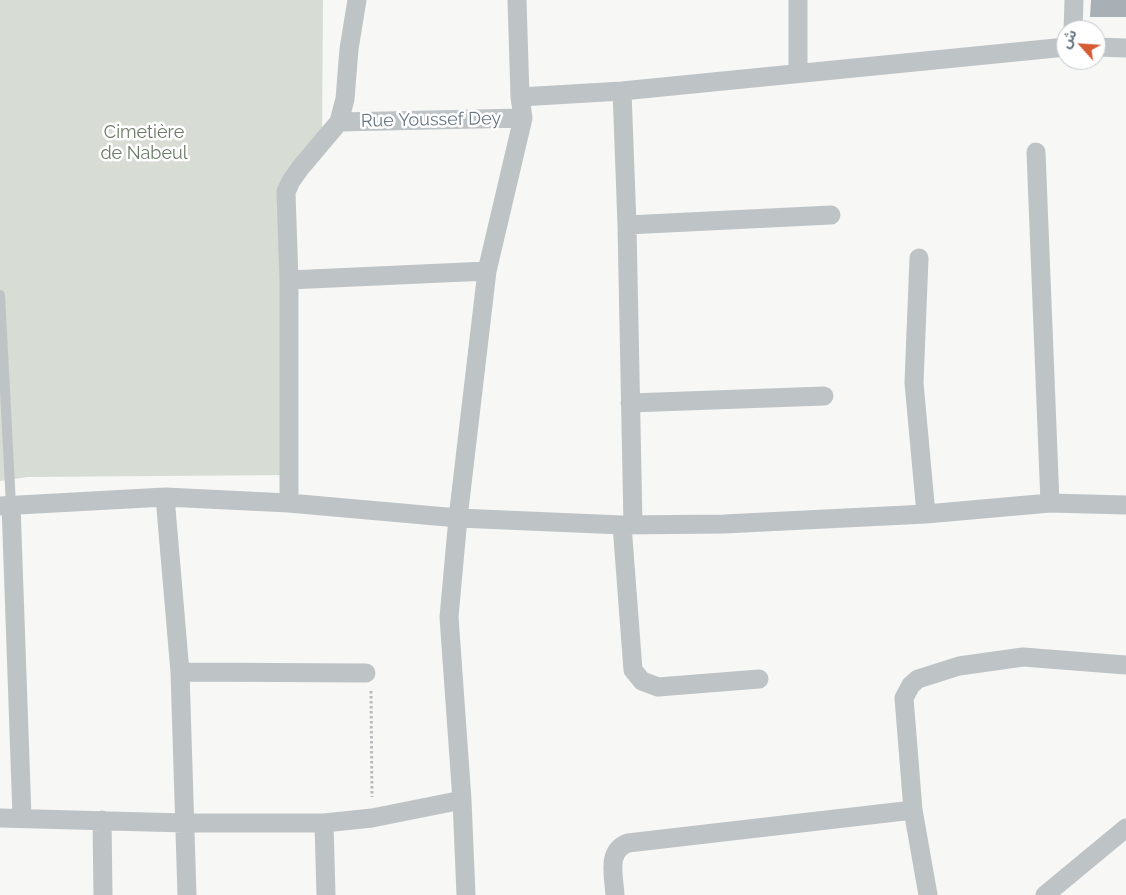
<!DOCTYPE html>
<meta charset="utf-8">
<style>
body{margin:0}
#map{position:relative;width:1126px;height:895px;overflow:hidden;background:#f7f7f5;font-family:Raleway,"Noto Sans Arabic",sans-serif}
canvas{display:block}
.north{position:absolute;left:1056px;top:20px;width:50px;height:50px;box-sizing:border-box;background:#fff;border:1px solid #c3c9ce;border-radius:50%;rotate:296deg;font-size:14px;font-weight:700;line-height:20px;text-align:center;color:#687784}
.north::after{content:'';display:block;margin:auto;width:18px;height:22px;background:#d75b35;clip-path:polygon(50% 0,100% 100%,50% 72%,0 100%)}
</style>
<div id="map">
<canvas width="1126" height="895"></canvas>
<div class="north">ش</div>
</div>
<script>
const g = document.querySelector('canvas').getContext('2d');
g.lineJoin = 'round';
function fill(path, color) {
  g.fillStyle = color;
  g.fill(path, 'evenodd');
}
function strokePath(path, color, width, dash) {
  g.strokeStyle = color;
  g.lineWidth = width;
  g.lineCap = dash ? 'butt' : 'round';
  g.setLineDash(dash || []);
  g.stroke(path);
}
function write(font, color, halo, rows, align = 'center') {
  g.font = font + ' Raleway,sans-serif';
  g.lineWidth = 5;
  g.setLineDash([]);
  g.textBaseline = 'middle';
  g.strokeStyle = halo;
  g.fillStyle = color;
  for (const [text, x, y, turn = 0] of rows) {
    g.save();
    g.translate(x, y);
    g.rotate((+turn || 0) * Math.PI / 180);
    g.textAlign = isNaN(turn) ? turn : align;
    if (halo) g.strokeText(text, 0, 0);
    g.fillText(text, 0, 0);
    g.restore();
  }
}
const green = new Path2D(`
 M0,0H323L322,138L282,184L289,475L28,477L0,481Z`);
const building = new Path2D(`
 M1091,0H1126V17H1090Z`);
const path = new Path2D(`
 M371,691L372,797`);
const lane = new Path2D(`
 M0,295L11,505`);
const street = new Path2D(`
 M798,0V73
 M1073,30L1074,0
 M1096,47L1126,48
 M622,91L627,225L633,524
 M520,97L622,91L1066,47
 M339,122L523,118
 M1036,152L1050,503
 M627,225L831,215
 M919,258L914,383L926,514
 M289,280L487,271
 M630,403L824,396
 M165,497L180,672L187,895
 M289,503V280L286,192L291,181L301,167L339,122L345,99L349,49L357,0
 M11,505L22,817
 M0,506L165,497L289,503L458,518L622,525L724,524L926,514L1050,503L1126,505
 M622,525L633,670L642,681L658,687L759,679
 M180,672L366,673
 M0,818L185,823H324L372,818L462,800
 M102,820L103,895
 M324,823L326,895
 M466,895L462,800L449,617L458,518L487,271L523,118L520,97L517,0
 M615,895C614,876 606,851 628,843L913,810
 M928,895L913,810L904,698L911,685L918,679L959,666L1023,657L1126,665
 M1045,895L1126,828`);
const streetNames = [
 ["Rue Youssef Dey",431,120,-1]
];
const parkNames = [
 ["Cimetière",144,133],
 ["de Nabeul",144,154]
];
fill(green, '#d7dcd4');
fill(building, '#a8b0b5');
strokePath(path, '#b9bcbe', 3, [2.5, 2.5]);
strokePath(lane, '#bec3c6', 10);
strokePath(street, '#bec3c6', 19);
write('18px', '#687784', '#fff', streetNames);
write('18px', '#6b7b67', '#fff', parkNames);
</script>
